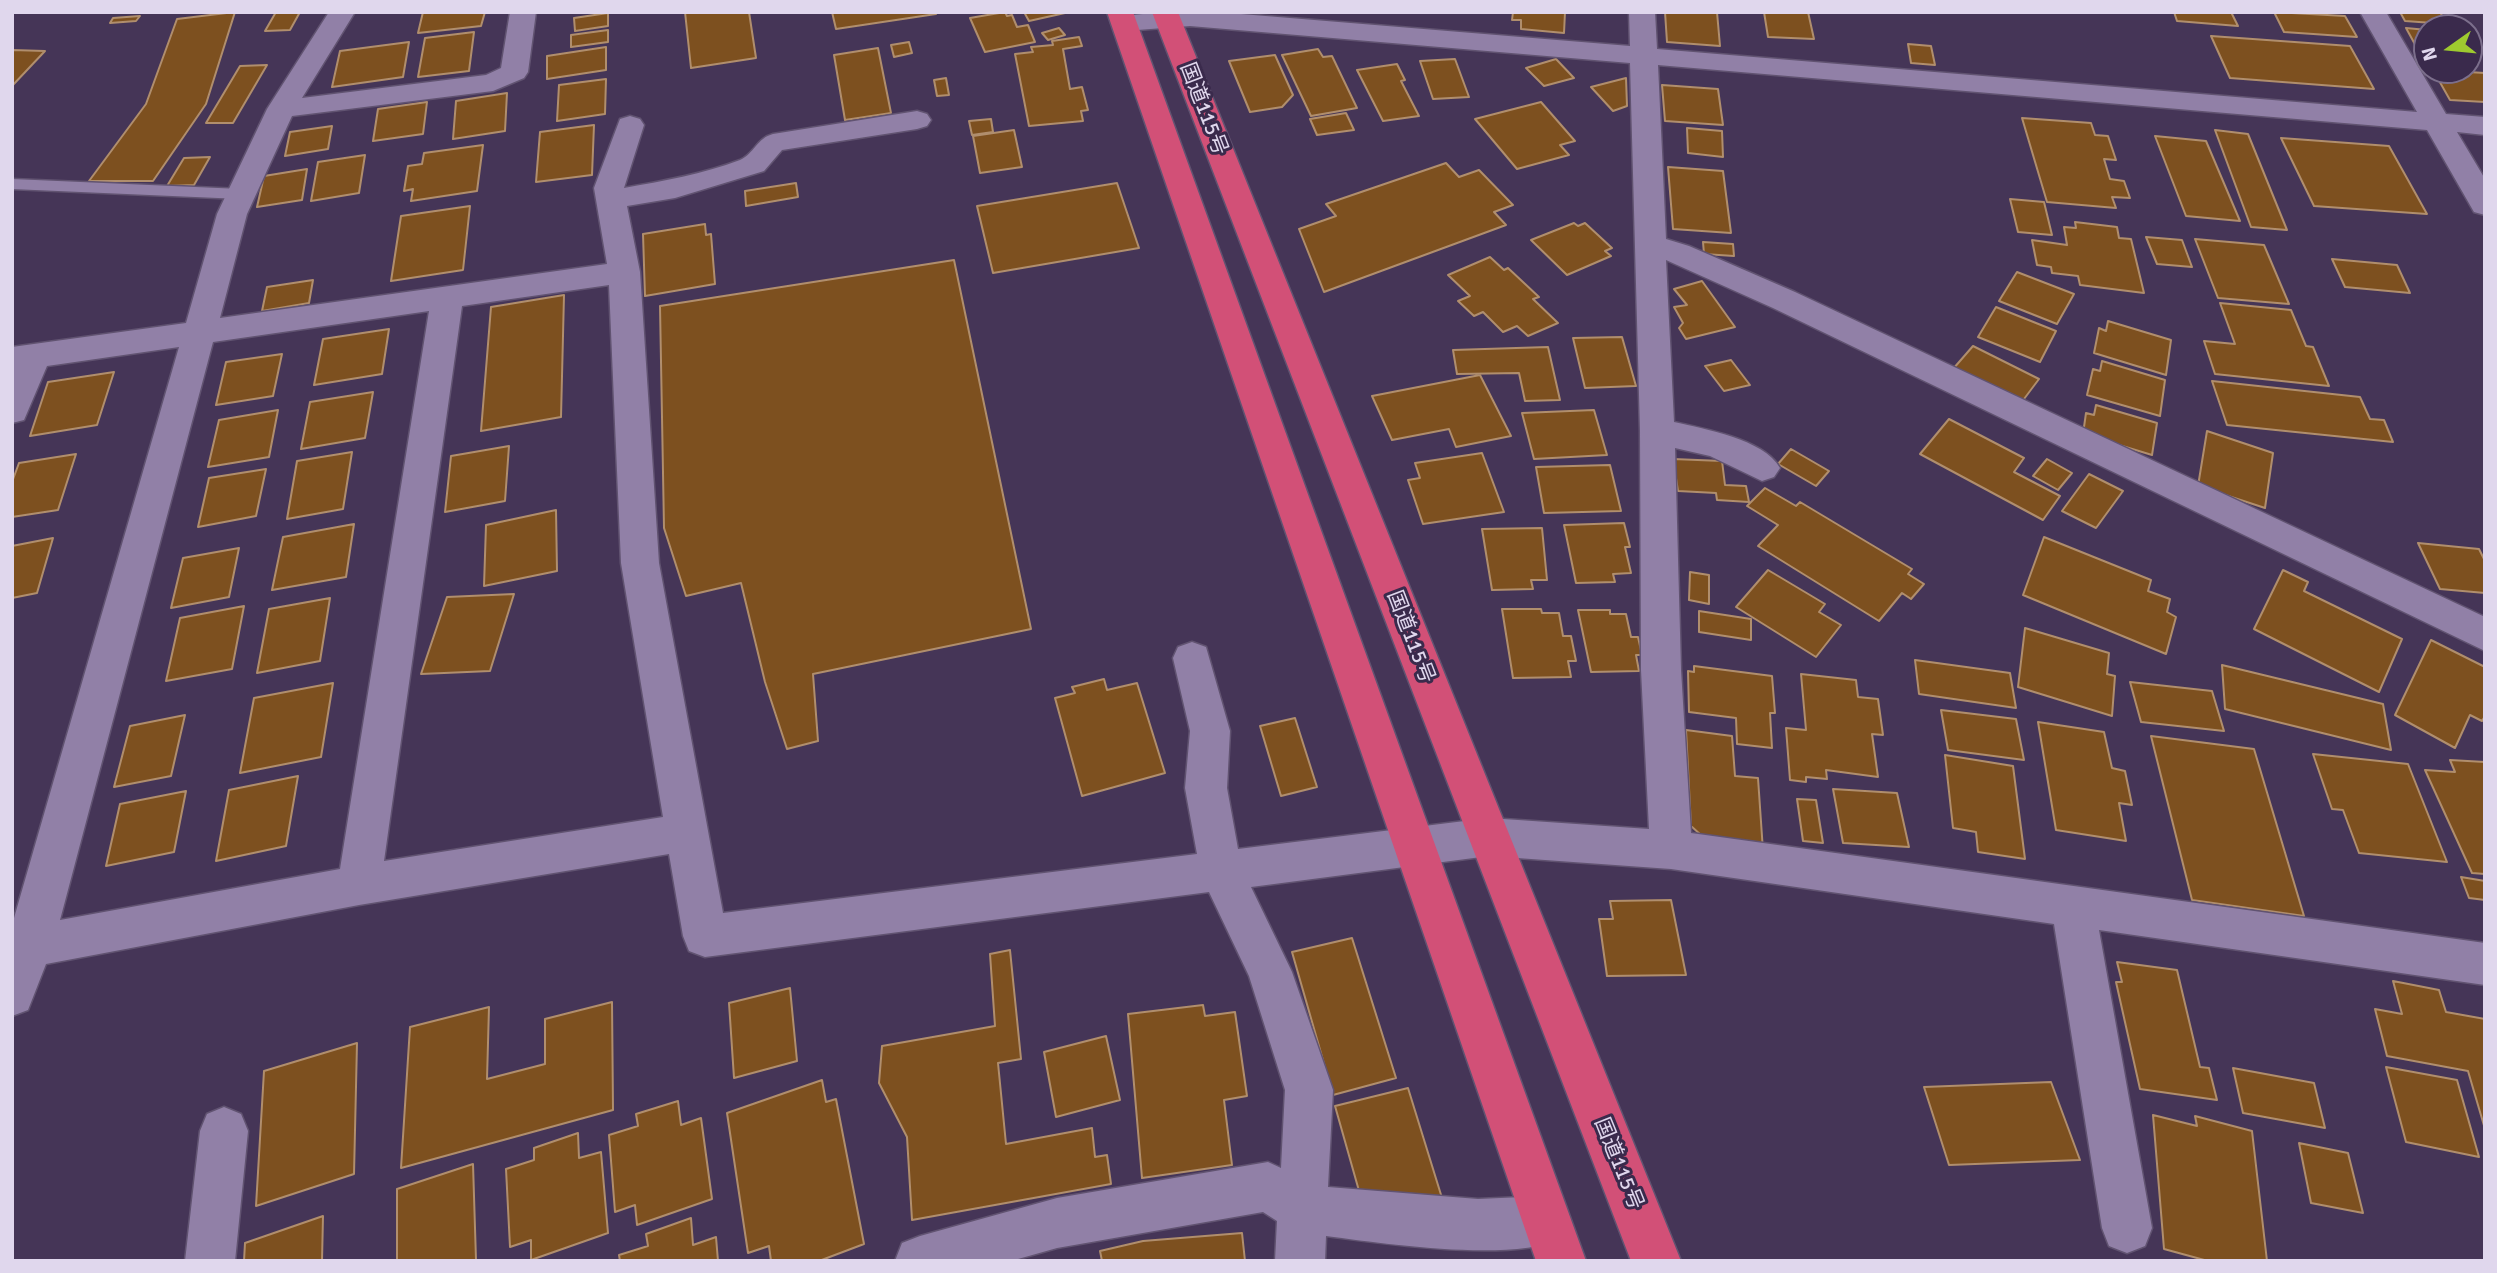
<!DOCTYPE html>
<meta charset="utf-8">
<style>
body{margin:0}
#map{position:relative;width:2497px;height:1273px;overflow:hidden;background:#453557;font-family:Signika,sans-serif}
canvas{display:block}
.frame{position:absolute;inset:0;border:14px solid #e0d7ed;pointer-events:none}
.north{position:absolute;left:2413px;top:14px;width:70px;height:70px;box-sizing:border-box;background:#3a2a4c;border:2px solid #7c6f8c;border-radius:50%;rotate:255deg;font-size:19px;font-weight:700;line-height:28px;text-align:center;color:#e0d7ed}
.north::after{content:'';display:block;margin:auto;width:24px;height:32px;background:#9eca2f;clip-path:polygon(50% 0,100% 100%,50% 72%,0 100%)}
</style>
<div id="map">
<canvas width="2497" height="1273"></canvas>
<div class="frame"></div>
<div class="north">N</div>
</div>
<script>
const g = document.querySelector('canvas').getContext('2d');
g.lineJoin = 'round';
function fill(path, color) {
  g.fillStyle = color;
  g.fill(path, 'evenodd');
}
function strokePath(path, color, width, dash) {
  g.strokeStyle = color;
  g.lineWidth = width;
  g.lineCap = dash ? 'butt' : 'round';
  g.setLineDash(dash || []);
  g.stroke(path);
}
function write(font, color, halo, rows, align = 'center') {
  g.font = font + ' Signika,"Noto Sans JP",sans-serif';
  g.lineWidth = 6;
  g.setLineDash([]);
  g.textBaseline = 'middle';
  g.strokeStyle = halo;
  g.fillStyle = color;
  for (const [text, x, y, turn = 0] of rows) {
    g.save();
    g.translate(x, y);
    g.rotate((+turn || 0) * Math.PI / 180);
    g.textAlign = isNaN(turn) ? turn : align;
    if (halo) g.strokeText(text, 0, 0);
    g.fillText(text, 0, 0);
    g.restore();
  }
}
const building = new Path2D(`
 M235,12L206,104L153,181H89L146,104L177,19Z
 M276,12H300L290,30L265,31Z
 M423,12H485L481,26L418,33Z
 M685,12H749L756,58L691,68Z
 M832,12H936V14L836,29Z
 M1005,12L1007,16L1012,15L1017,27L1028,25L1035,42L985,52L970,18Z
 M1024,12H1065V13L1029,21Z
 M1513,12H1565L1564,33L1521,29V20H1512Z
 M1665,12H1717L1720,46L1667,42Z
 M1764,12H1808L1814,39L1768,37Z
 M2174,12H2231L2238,26L2177,21Z
 M2274,12L2345,16L2357,37L2284,32Z
 M2400,12H2440L2447,24L2405,21Z
 M608,13V26L575,31L574,18Z
 M140,16L136,21L110,23L113,18Z
 M1059,28L1065,35L1048,40L1042,33Z
 M2406,28L2427,30V59H2423Z
 M608,30V42L571,47V35Z
 M474,32L469,71L418,77L425,38Z
 M2211,36L2350,46L2374,89L2230,78Z
 M1079,37L1082,46L1063,49L1070,89L1082,87L1088,110L1081,111L1083,121L1029,126L1015,54L1033,52L1031,47L1053,45L1052,41Z
 M409,42L403,77L332,87L340,51Z
 M909,42L912,53L894,57L891,45Z
 M1908,44L1931,46L1935,65L1911,63Z
 M606,47V70L547,79V56Z
 M878,48L891,113L845,120L834,55Z
 M1318,49L1323,57L1332,56L1357,108L1311,116L1282,55Z
 M12,50L45,51L12,86Z
 M1275,55L1293,95L1282,107L1250,112L1229,61Z
 M1455,59L1469,97L1433,99L1420,61Z
 M1556,59L1574,78L1544,86L1526,68Z
 M1397,64L1405,80L1401,81L1419,116L1383,121L1357,70Z
 M267,65L233,123H206L240,66Z
 M2433,70L2485,73V102L2450,100Z
 M946,78L949,95L937,96L934,80Z
 M1626,78L1627,106L1613,111L1591,87Z
 M606,79L605,114L557,121L559,85Z
 M1662,85L1718,89L1723,125L1665,121Z
 M507,93L505,131L453,139L456,101Z
 M427,102L423,134L373,141L378,109Z
 M1541,102L1575,141L1560,145L1569,155L1517,169L1475,119Z
 M1346,113L1354,130L1317,135L1310,119Z
 M2022,118L2091,123L2095,135L2108,136L2116,160L2104,159L2110,179L2124,181L2130,198L2112,197L2116,208L2047,202Z
 M991,119L993,132L972,135L969,121Z
 M594,125L592,175L536,182L540,132Z
 M332,126L328,149L285,156L290,132Z
 M1687,128L1722,131L1723,157L1688,153Z
 M1014,130L1022,167L980,173L973,136Z
 M2215,130L2248,134L2287,230L2251,227Z
 M2155,136L2206,141L2240,221L2186,216Z
 M2281,138L2389,146L2427,214L2314,206Z
 M483,145L477,191L411,201L413,189L404,191L408,166L422,164L424,153Z
 M365,155L359,193L311,201L318,162Z
 M210,157L194,185L167,186L184,158Z
 M1446,163L1459,177L1479,170L1513,205L1494,212L1506,225L1324,292L1299,229L1336,216L1326,204Z
 M1668,167L1723,171L1731,233L1673,229Z
 M307,169L302,200L257,207L264,176Z
 M796,183L798,197L746,206L745,191Z
 M1117,183L1139,248L993,273L977,206Z
 M2010,199L2044,202L2052,235L2018,232Z
 M470,206L463,270L391,281L401,216Z
 M2075,222L2117,227L2119,238L2131,239L2144,293L2080,285L2078,276L2052,273L2051,267L2037,265L2032,240L2067,245L2064,227L2076,228Z
 M1574,223L1578,226L1585,223L1612,248L1605,251L1611,256L1567,275L1531,240Z
 M705,224L706,235L711,234L715,284L645,296L643,234Z
 M2146,237L2182,240L2192,267L2157,264Z
 M2195,239L2264,245L2289,304L2218,298Z
 M1703,242L1733,244L1734,256L1704,254Z
 M1490,257L1504,270L1508,268L1539,297L1533,299L1558,323L1528,336L1517,326L1503,332L1483,312L1474,316L1458,301L1470,296L1448,275Z
 M2332,259L2397,265L2410,293L2345,287Z
 M954,260L1031,629L813,674L818,741L787,749L765,682L741,583L686,596L664,528L660,306Z
 M2017,272L2074,294L2057,324L1999,301Z
 M313,280L309,303L262,311L267,287Z
 M1702,281L1735,327L1686,339L1679,328L1683,323L1674,307L1687,305L1674,289Z
 M564,295L561,417L481,431L491,307Z
 M2220,303L2291,310L2306,346L2313,347L2329,386L2215,374L2204,341L2235,344Z
 M1996,307L2056,331L2040,362L1978,337Z
 M2108,321L2171,340L2166,375L2094,353L2099,328L2106,331Z
 M389,329L382,374L314,385L323,339Z
 M1622,337L1636,386L1585,388L1573,338Z
 M1973,346L2039,379L2021,403L1953,369Z
 M1548,347L1560,400L1525,401L1519,373L1457,374L1453,350Z
 M282,354L273,396L216,405L226,362Z
 M1731,360L1750,385L1724,391L1705,366Z
 M2102,361L2165,380L2160,416L2087,395L2093,369L2100,371Z
 M114,372L97,425L30,436L48,382Z
 M1480,375L1511,436L1456,447L1449,429L1392,440L1372,396Z
 M2212,381L2360,397L2370,419L2384,420L2393,442L2227,425Z
 M373,392L365,438L301,449L310,402Z
 M2096,405L2157,423L2152,455L2083,434L2086,413L2094,415Z
 M278,410L269,457L208,467L219,420Z
 M1594,410L1607,455L1534,459L1522,413Z
 M1949,419L2024,458L2014,472L2060,496L2043,520L1920,454Z
 M2207,431L2273,453L2265,508L2198,486Z
 M509,446L505,501L445,512L451,456Z
 M1791,449L1829,471L1816,486L1778,464Z
 M352,452L343,509L287,519L297,461Z
 M1482,453L1504,512L1423,524L1408,480L1420,478L1415,463Z
 M76,454L58,510L12,517V482L19,463Z
 M1673,459L1722,461L1725,485L1746,486L1749,502L1717,500L1716,493L1678,491Z
 M2047,459L2072,473L2058,490L2033,476Z
 M1610,465L1621,511L1544,513L1536,467Z
 M266,469L256,516L198,527L209,478Z
 M2089,474L2123,491L2096,528L2062,511Z
 M1765,488L1796,506L1800,502L1912,569L1908,574L1924,584L1911,599L1902,593L1879,621L1758,546L1778,525L1747,506Z
 M556,510L557,571L484,586L486,525Z
 M1624,523L1630,547H1625L1631,573L1613,574L1615,582L1576,583L1564,525Z
 M354,524L346,577L272,590L283,537Z
 M1542,528L1547,580H1531L1533,589L1492,590L1482,529Z
 M2044,537L2151,580L2148,591L2170,599L2167,612L2176,617L2166,654L2023,595Z
 M53,538L37,593L12,598V546Z
 M2418,543L2479,549L2485,561V593L2440,589Z
 M239,548L229,597L171,608L183,558Z
 M1768,570L1825,604L1819,612L1841,625L1816,657L1736,607Z
 M2283,570L2308,582L2304,591L2402,639L2379,692L2254,629Z
 M1690,572L1709,575V604L1689,600Z
 M514,594L490,671L421,674L447,597Z
 M330,598L320,661L257,673L269,609Z
 M244,606L232,669L166,681L180,618Z
 M1502,609H1541L1542,613H1559L1563,636H1571L1576,661H1568L1571,677L1513,678Z
 M1578,610H1610V614H1626L1631,637H1638L1642,655H1636L1639,671L1591,672Z
 M1699,611L1751,619V640L1699,632Z
 M2025,628L2109,653L2107,674L2115,676L2112,716L2018,687Z
 M2431,640L2485,667V716L2482,721L2470,715L2455,748L2395,715Z
 M1915,660L2010,673L2016,708L1919,694Z
 M2222,665L2383,704L2391,750L2225,709Z
 M1694,666L1772,676L1775,713H1770L1772,748L1737,744L1736,718L1689,712L1688,671L1694,672Z
 M1801,674L1856,680L1858,697L1878,699L1883,735L1872,734L1878,777L1826,770L1827,779L1806,777V782L1790,780L1786,728L1806,730Z
 M1104,679L1107,690L1137,683L1165,773L1082,796L1055,698L1075,693L1072,687Z
 M2130,682L2212,691L2224,731L2141,722Z
 M333,683L321,757L240,773L254,698Z
 M1941,710L2016,719L2024,760L1948,750Z
 M185,715L171,776L114,787L130,726Z
 M1295,718L1317,787L1281,796L1260,726Z
 M2038,722L2104,732L2112,768L2125,771L2132,805L2119,803L2126,841L2056,830Z
 M1686,730L1732,736L1735,776L1758,778L1763,851L1712,845L1691,826Z
 M2151,736L2254,749L2304,916L2192,900Z
 M2313,754L2408,764L2447,862L2359,853L2343,810L2332,809Z
 M1945,755L2013,766L2025,859L1978,852L1976,832L1953,828Z
 M2450,760L2485,762V874L2472,873L2425,770L2455,772Z
 M298,776L286,846L216,861L229,790Z
 M1833,789L1897,793L1909,847L1843,843Z
 M186,791L174,852L106,866L120,804Z
 M1797,799L1816,800L1823,843L1803,841Z
 M2461,877L2485,881V900L2469,898Z
 M1671,900L1686,975L1607,976L1599,919H1613L1610,901Z
 M1352,938L1396,1078L1333,1095L1292,952Z
 M1010,950L1021,1059L998,1063L1006,1144L1092,1128L1095,1157L1107,1155L1111,1184L912,1220L907,1137L879,1083L882,1046L995,1026L990,954Z
 M2117,962L2177,970L2200,1067L2209,1068L2217,1100L2140,1089L2116,982H2122Z
 M2393,981L2439,990L2446,1012L2485,1019V1129L2468,1071L2387,1056L2375,1009L2402,1014Z
 M790,988L797,1061L734,1078L729,1003Z
 M612,1002L613,1110L401,1168L410,1027L489,1007L487,1079L545,1064V1019Z
 M1203,1005L1205,1016L1235,1012L1247,1096L1224,1100L1232,1165L1142,1178L1128,1014Z
 M1106,1036L1120,1100L1056,1117L1044,1052Z
 M357,1043L354,1174L256,1206L264,1071Z
 M2386,1067L2457,1080L2479,1157L2406,1142Z
 M2233,1068L2314,1083L2325,1128L2243,1113Z
 M822,1080L826,1102L836,1099L864,1244L819,1261H771L769,1246L748,1253L727,1113Z
 M2051,1082L2080,1160L1949,1165L1924,1087Z
 M1408,1088L1442,1198L1363,1205L1335,1106Z
 M678,1101L681,1125L701,1118L712,1199L637,1225L635,1205L615,1212L609,1135L638,1126L636,1114Z
 M2153,1115L2197,1126L2195,1116L2252,1131L2267,1261H2208L2164,1249Z
 M578,1133L579,1158L601,1152L608,1233L531,1260V1240L510,1247L506,1169L534,1160V1148Z
 M2299,1143L2348,1153L2363,1213L2311,1203Z
 M473,1164L476,1260L397,1261V1189Z
 M323,1216L322,1261H244L245,1243Z
 M691,1218L693,1245L716,1237L718,1261H620L619,1255L648,1246L646,1234Z
 M1242,1233L1245,1261H1102L1100,1251L1143,1241Z`);
const lane = new Path2D(`
 M12,179L241,189L249,194L241,199L12,189Z`);
const street = new Path2D(`
 M329,12H355L302,98L486,75L501,68L510,12H536L528,72L524,78L493,91L292,116L247,214L220,318L607,264L594,188L620,119L630,116L640,119L644,125L624,188C663,181 703,174 740,160C754,154 757,138 773,134L917,111L927,114L931,120L927,126L917,129L782,150L764,171L675,198L627,206L640,272L659,563L723,913L1197,854L1185,788L1190,731L1173,658L1178,647L1192,642L1206,647L1230,731L1227,788L1238,849L1489,818L1649,829L1641,670L1640,431L1630,63L1190,26L1124,31L1115,29L1111,23L1115,17L1161,12H1217L1630,46L1629,12H1655L1657,49L2417,112L2360,12H2386L2446,114L2485,117V135L2457,132L2485,179V215L2474,212L2427,130L1658,65L1666,239L1689,246L1795,292L2485,617V651L1773,308L1666,260L1674,422C1704,429 1764,439 1780,468L1774,477L1762,481L1710,456L1675,448L1681,670L1691,833L2485,943V985L2099,930L2152,1228L2145,1246L2127,1253L2109,1246L2102,1228L2054,924L1671,869L1489,856L1251,887L1292,972L1333,1090L1328,1187L1478,1199L1546,1196L1564,1203L1571,1221L1564,1239C1507,1262 1388,1244 1326,1236L1325,1261H1275L1277,1221L1263,1212L1057,1248L1011,1261H895L902,1243L920,1236L1057,1198L1268,1162L1281,1168L1285,1090L1249,976L1209,892L705,957L689,951L683,936L669,854L359,905L46,964L28,1010L12,1016V925L179,347L47,366L24,420L12,423V347L186,323L217,214L267,109ZM609,285L621,563L663,817L384,861L462,306ZM429,311L340,869L60,920L213,342Z
 M224,1107L241,1114L248,1131L235,1261H185L200,1131L207,1114Z`);
const highway = new Path2D(`
 M1107,12H1133L1586,1261H1536Z
 M1152,12H1178L1681,1261H1631Z`);
const streetNames = [
 ["国道115号",1203,109,69],
 ["国道115号",1410,637,69],
 ["国道115号",1618,1164,68]
];
fill(building, '#7d501f');
strokePath(building, '#b08e6d', 2);
strokePath(lane, '#615371', 3);
strokePath(street, '#615371', 3);
strokePath(highway, '#615371', 3);
fill(lane, '#9180a7');
fill(street, '#9180a7');
fill(highway, '#d25077');
write('21px', '#e0d7ed', '#3a2a4c', streetNames);
</script>
